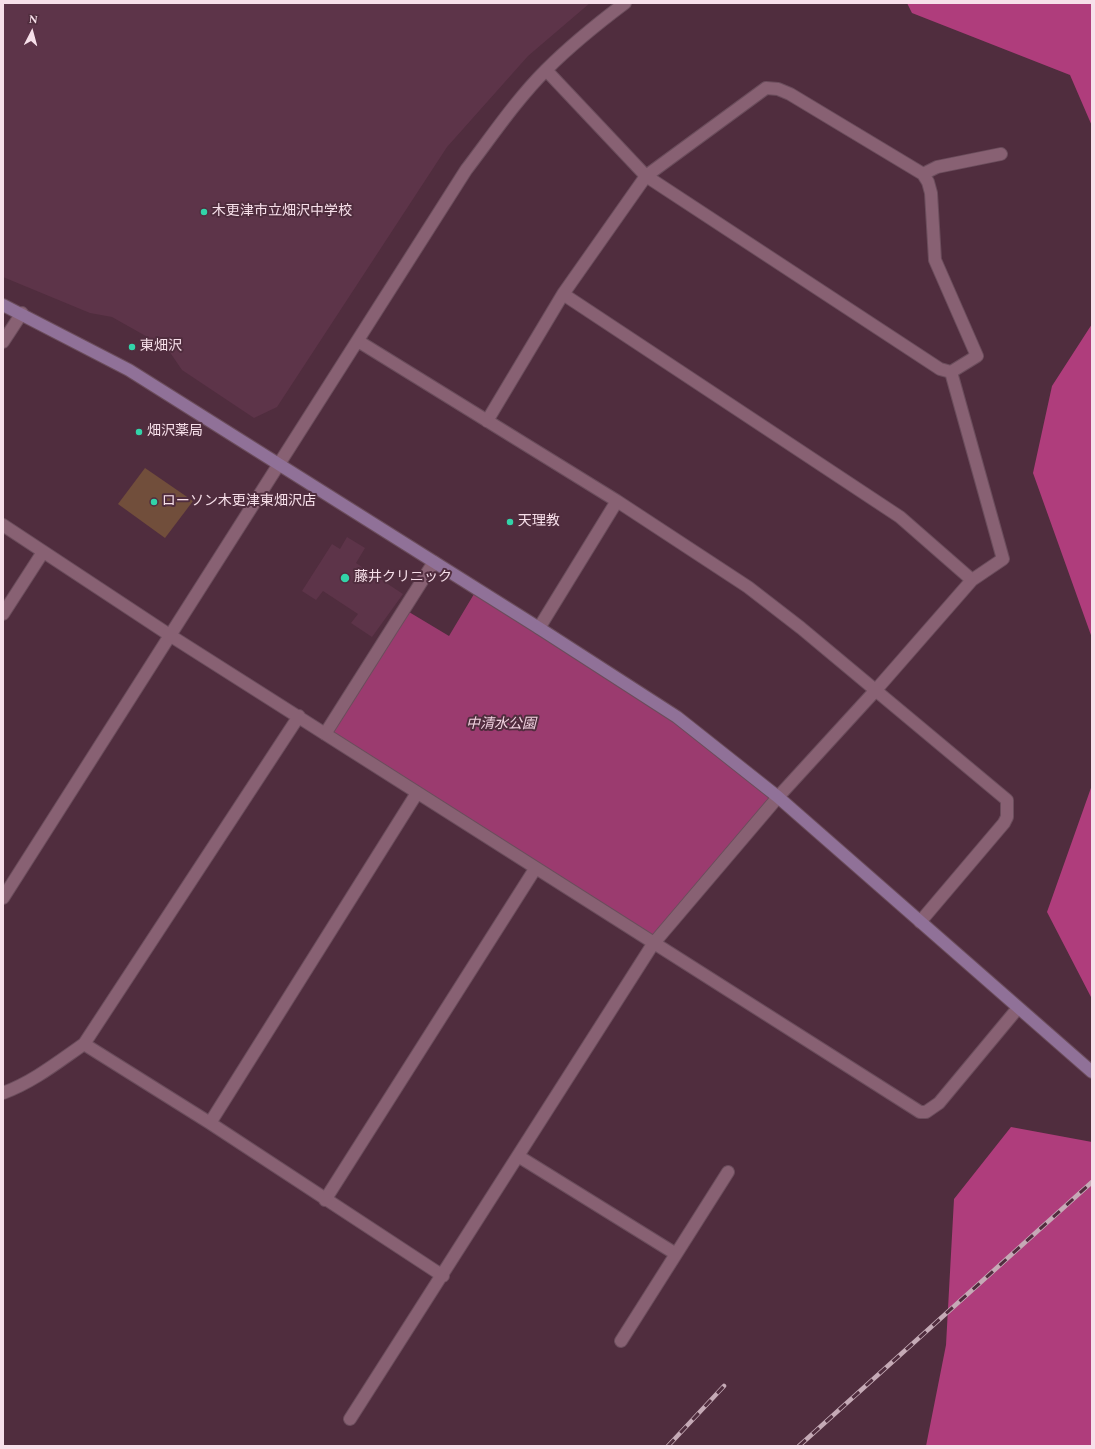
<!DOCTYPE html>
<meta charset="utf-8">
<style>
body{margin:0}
#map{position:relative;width:1095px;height:1449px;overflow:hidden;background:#502d3e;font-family:Spectral,serif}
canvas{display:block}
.frame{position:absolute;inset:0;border:4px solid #f7e0ea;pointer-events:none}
.north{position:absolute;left:12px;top:12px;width:40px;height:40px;-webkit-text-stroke:3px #502d3e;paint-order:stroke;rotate:6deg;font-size:11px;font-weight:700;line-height:16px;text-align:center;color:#f7e0ea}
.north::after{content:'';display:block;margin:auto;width:14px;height:18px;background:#f7e0ea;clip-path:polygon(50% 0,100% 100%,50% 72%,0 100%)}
</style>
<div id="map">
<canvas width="1095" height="1449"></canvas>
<div class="frame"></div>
<div class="north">N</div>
</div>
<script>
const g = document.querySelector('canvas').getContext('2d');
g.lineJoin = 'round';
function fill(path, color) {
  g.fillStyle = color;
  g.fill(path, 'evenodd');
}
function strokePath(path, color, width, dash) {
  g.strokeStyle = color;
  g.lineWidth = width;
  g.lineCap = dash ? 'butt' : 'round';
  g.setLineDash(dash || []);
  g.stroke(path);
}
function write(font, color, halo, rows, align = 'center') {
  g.font = font + ' Spectral,"Noto Sans JP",serif';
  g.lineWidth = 4;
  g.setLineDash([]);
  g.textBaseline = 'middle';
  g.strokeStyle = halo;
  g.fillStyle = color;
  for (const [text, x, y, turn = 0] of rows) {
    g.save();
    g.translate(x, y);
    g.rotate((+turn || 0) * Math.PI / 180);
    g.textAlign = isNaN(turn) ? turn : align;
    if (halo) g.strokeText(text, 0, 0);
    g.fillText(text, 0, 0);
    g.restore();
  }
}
const built = new Path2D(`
 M3,3H590L528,56L447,147L277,407L254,418L182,370L167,348L112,317L90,313L3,277Z
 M347,537L365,548L356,563L403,594L372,637L351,623L358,614L323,591L316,600L302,591L332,544L340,549Z`);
const green = new Path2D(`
 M477,589L677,717L778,797L653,944L325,734L404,609L449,636Z`);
const forest = new Path2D(`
 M907,3H1092V126L1070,75L912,13Z
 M1092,324V638L1033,473L1052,386Z
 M1092,785V999L1047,912Z
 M1011,1127L1092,1142V1446H926L946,1345L954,1199Z`);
const building = new Path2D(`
 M145,468L193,501L165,538L118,504Z`);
const street = new Path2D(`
 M923,174L937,167L1001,154
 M563,294L900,517L972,580
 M358,341L617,501L748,587L801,628L1007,800V817L1004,823L920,922
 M3,342L22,313
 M487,421L563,294L646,176L766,88L778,89L790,94L923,174L928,182L931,193L935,260L977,356L951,372L940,369L646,176L546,70
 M3,525L171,636L920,1112H926L939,1103L1018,1008
 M3,614L43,552
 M539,628L617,501
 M325,734L434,562
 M3,898L466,170C492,136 516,100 546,70C571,45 597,24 625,3
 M84,1044L210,1123L443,1276
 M3,1093C33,1082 58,1062 84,1044L299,716
 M210,1123L417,793
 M518,1156L676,1254
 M325,1200L535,869
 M621,1341L728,1172
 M350,1419L653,944L778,797L875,691L972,580L1003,559L951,372`);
const secondary = new Path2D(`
 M3,305L129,370L539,628L677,717L778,797L1092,1072`);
const rail = new Path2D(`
 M668,1446L724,1386
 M799,1446L1092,1182`);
const markers = [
 [204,212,4,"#32d4a9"],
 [132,347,4,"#32d4a9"],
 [139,432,4,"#32d4a9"],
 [154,502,4,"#32d4a9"],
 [510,522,4,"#32d4a9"],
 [345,578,5,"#32d4a9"]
];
const poiNames = [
 ["木更津市立畑沢中学校",212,212],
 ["東畑沢",140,347],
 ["畑沢薬局",147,432],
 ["ローソン木更津東畑沢店",162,502],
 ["天理教",518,522],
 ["藤井クリニック",354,578]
];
const parkNames = [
 ["中清水公園",501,725]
];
fill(built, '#5d3449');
fill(green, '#9b3b6f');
fill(forest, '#af3d7c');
fill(building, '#714e3b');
strokePath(street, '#6b4d5c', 14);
strokePath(secondary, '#6b4d5c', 14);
strokePath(street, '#886173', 12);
strokePath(secondary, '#907198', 12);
strokePath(rail, '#c5aab6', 4.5);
strokePath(rail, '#502d3e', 3, [9]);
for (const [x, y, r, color] of markers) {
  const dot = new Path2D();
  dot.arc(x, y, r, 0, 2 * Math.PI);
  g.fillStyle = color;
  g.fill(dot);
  strokePath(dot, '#502d3e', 1.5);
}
write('14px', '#f7e0ea', '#502d3e', poiNames, 'left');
write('italic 14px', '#f1d2e0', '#502d3e', parkNames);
</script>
